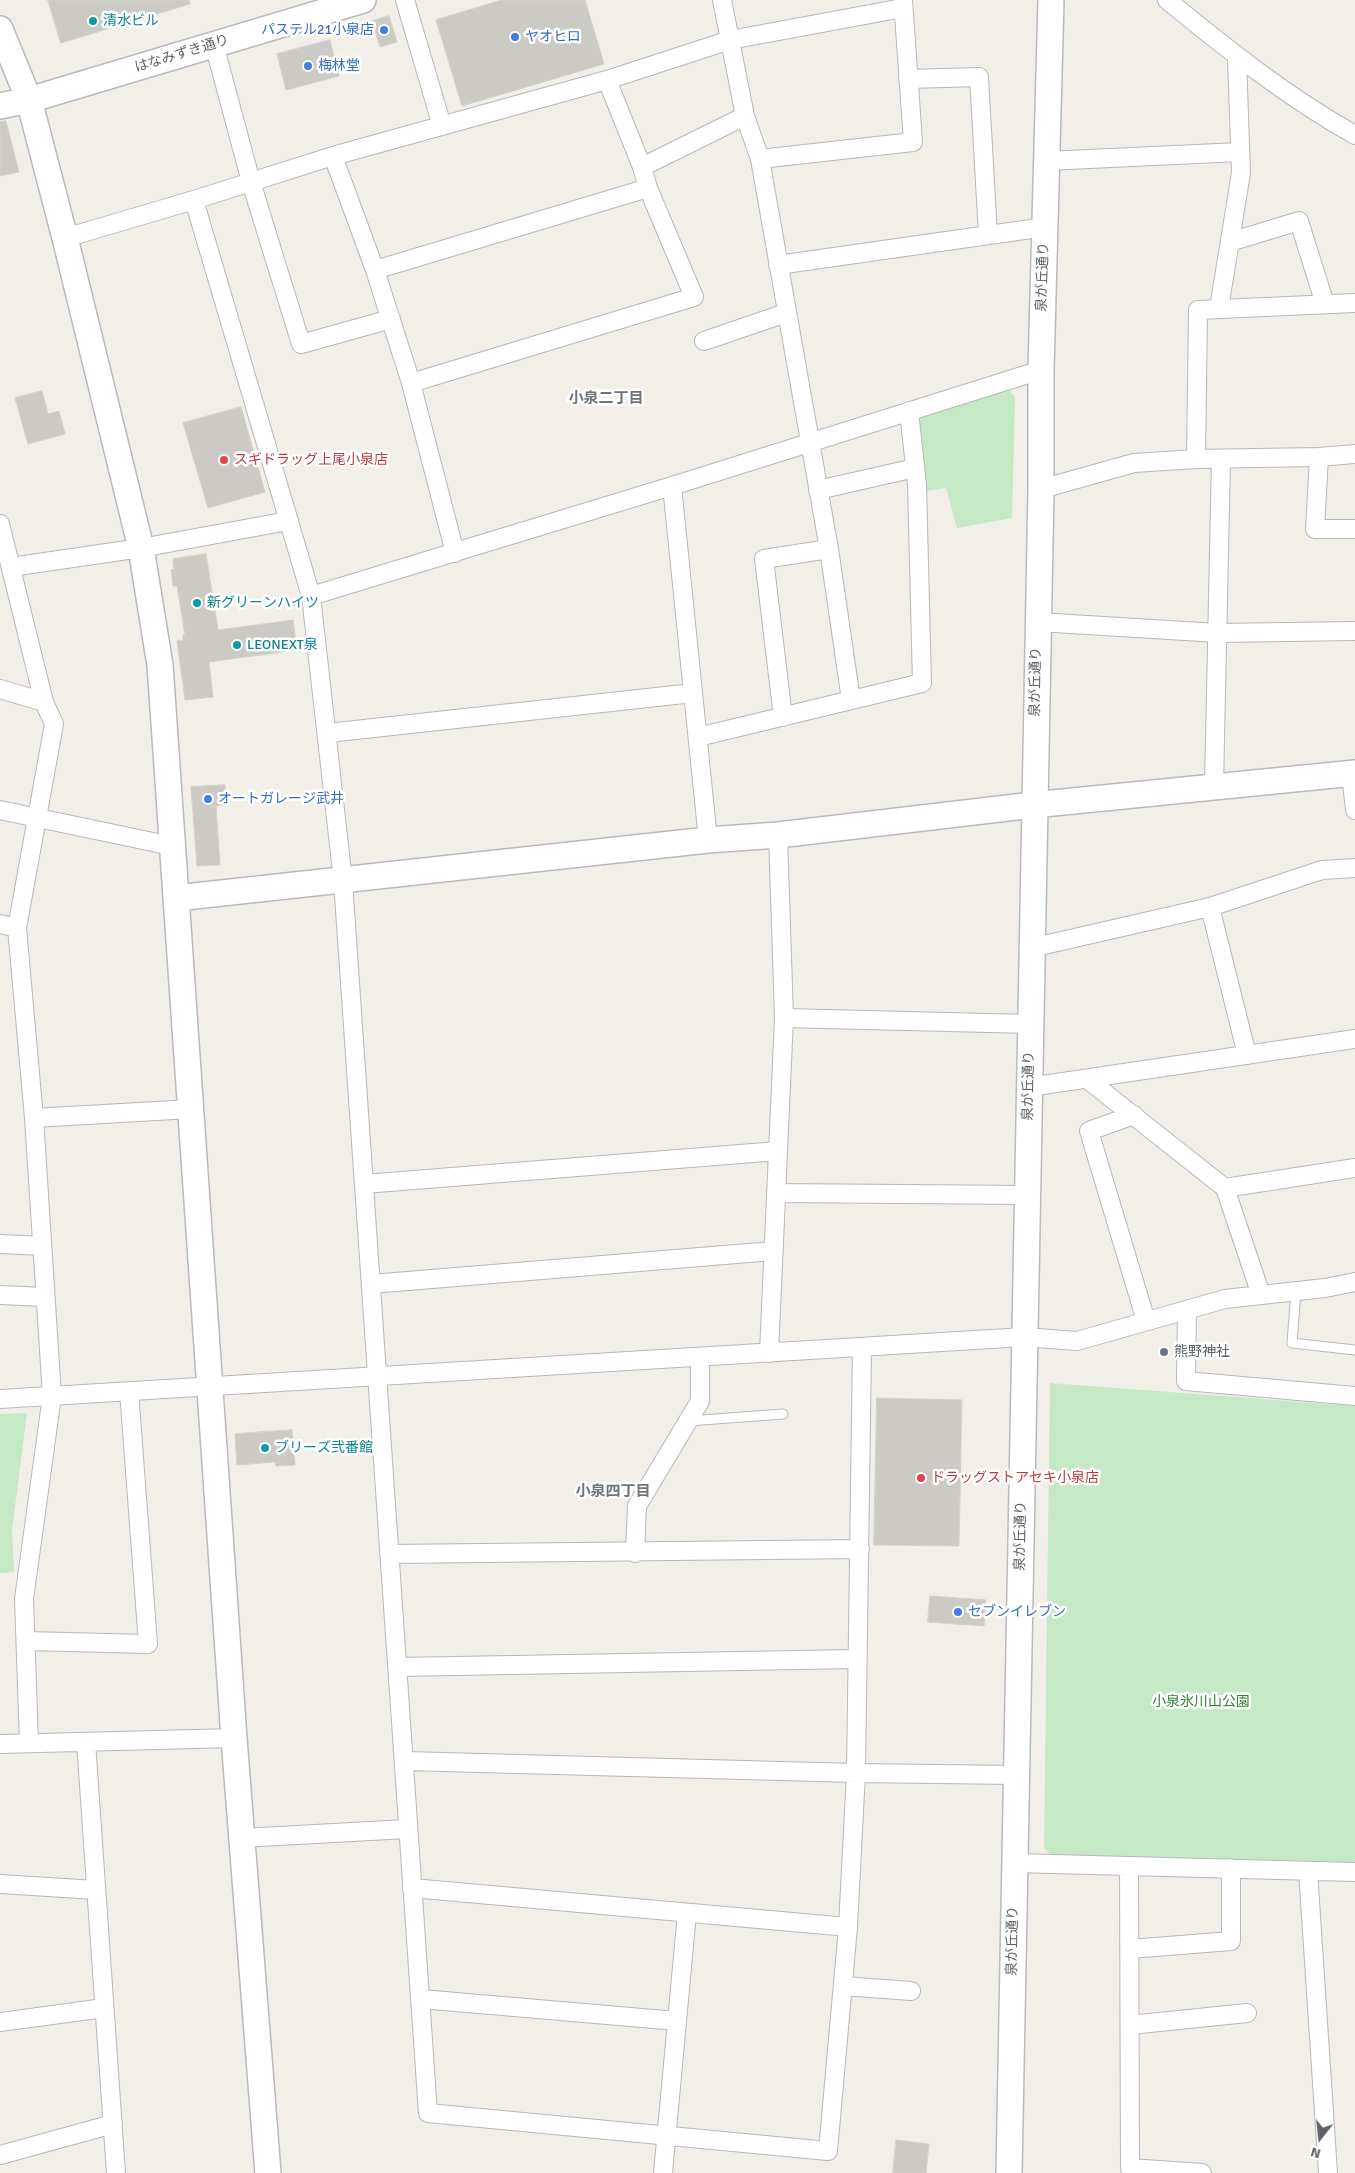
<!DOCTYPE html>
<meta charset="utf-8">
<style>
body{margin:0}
#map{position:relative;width:1355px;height:2173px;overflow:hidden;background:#f1efe8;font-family:Signika,sans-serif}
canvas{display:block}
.north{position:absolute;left:1295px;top:2113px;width:50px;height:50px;-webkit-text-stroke:4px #fff;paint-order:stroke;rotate:196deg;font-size:14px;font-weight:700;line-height:20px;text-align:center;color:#5f6368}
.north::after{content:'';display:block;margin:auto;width:18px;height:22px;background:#5f6368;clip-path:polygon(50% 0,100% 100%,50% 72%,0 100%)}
</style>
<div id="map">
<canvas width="1355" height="2173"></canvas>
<div class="north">N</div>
</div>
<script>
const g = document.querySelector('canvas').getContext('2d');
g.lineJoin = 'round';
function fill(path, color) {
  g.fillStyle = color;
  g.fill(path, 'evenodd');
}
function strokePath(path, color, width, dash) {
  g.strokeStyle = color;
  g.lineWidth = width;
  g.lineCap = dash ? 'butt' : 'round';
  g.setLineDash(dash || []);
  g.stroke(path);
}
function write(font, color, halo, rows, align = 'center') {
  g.font = font + ' Signika,"Noto Sans JP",sans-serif';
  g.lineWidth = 5;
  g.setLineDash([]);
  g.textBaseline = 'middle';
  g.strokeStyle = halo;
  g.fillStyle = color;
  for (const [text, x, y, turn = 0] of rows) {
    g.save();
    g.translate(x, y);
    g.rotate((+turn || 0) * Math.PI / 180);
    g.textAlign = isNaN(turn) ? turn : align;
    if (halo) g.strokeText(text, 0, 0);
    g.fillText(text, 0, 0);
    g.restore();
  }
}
const green = new Path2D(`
 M1009,390L1015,397L1012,518L957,528L946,488L926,491L916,422L921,417Z
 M1050,1383L1355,1406V1862L1051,1855L1044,1848Z
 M27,1413L12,1530L14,1572L0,1573V1414Z`);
const building = new Path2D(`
 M48,0H189L190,4L61,43Z
 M502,0H585L604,64L462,106L436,20Z
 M389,16L397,42L380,47L372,21Z
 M330,40L339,76L286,90L277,54Z
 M6,121L19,172L0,176V122Z
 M42,391L48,414L59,411L65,434L28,444L15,398Z
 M241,407L265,492L208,508L183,423Z
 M206,554L218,630L293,620L297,650L209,662L213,697L185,700L177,641L183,640V635H185L177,586H173L171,570L174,569L173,559Z
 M225,785L226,805L216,806L220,865L197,866L191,787Z
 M877,1398L962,1400L959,1546L874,1545Z
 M292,1430L295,1465L276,1466L275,1462L237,1465L235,1434Z
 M930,1596L986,1600L984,1626L928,1622Z
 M896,2140L929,2144L926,2173H893Z`);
const lane = new Path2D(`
 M1296,1291L1292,1343L1355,1350
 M688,1421L783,1414`);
const street = new Path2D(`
 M405,0L442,126
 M722,0L745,116L760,159L829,549
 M1167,0C1227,49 1287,97 1355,135
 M214,44L251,182L301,344L391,319
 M908,79L979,77L988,235
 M333,156L375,270L411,383L455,553
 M760,159L913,142L903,0
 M1046,161L1240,152
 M642,167L745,116
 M194,200L311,596L343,881L428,2113L828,2151L848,1927L856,1773L862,1347
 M65,238L194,200L333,156L607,80L730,40L903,8
 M1230,242L1299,221L1325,304
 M778,265L1045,227
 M375,270L648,188
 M1219,308L1241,173L1237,58
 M704,341L786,313
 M411,383L694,297L648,188L642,167L607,80
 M1319,457L1315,529H1355
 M1196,459L1198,310L1355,303
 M672,486L708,840
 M1041,489L1134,463L1196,459L1319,457L1355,454
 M818,490L915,468
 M0,524L44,702L54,724L17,928L34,1118L52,1396L24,1599L29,1743
 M11,567L141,548L288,521
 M311,596L672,486L1041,370
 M1038,622L1218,633L1355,631
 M0,689L44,702
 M783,717L764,559L829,549L851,700
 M328,733L693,693
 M698,737L922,683L917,485L909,411
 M1351,773L1355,810
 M1214,786L1221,459
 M0,810L172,846
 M1210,907L1247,1055
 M0,924L17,928
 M1031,948L1210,907L1322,870L1355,868
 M784,1018L1030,1024
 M1087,1079L1225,1188L1261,1295
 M1029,1087L1355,1039
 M1134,1115L1089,1131L1146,1321
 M34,1118L191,1109
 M364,1184L778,1151
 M1225,1188L1355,1168
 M776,1193L1027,1195
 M0,1244L42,1246
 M371,1284L773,1251
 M0,1295L45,1297
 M1187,1310L1186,1381L1355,1396
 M769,1353L784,1018L778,835
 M0,1399L1024,1337L1077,1341L1225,1299L1325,1288L1355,1282
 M635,1553L637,1506L700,1401V1357
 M389,1554L860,1549
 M26,1641L148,1644L129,1391
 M398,1667L856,1659
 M86,1742L116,2173
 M0,1744L234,1738
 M405,1761L856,1773L1017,1775
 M242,1838L407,1829
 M1015,1863L1355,1872
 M1129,1866L1130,2168L1202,2173
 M1308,1871L1328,2173
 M0,1884L96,1890
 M412,1888L848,1927
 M1130,1949L1231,1941V1868
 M843,1986L911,1991
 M421,1999L677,2021
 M0,2022L104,2008
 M1130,2025L1247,2013
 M0,2155L113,2124
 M663,2173L687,1913`);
const secondary = new Path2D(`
 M0,29L29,100L65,238L141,548L160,665L234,1738L268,2173
 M0,106L29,100L363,0
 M176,898L708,840L778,835L1033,805L1355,773
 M1009,2173L1041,489V370L1051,0`);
const markers = [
 [93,21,5,"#0f9aa8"],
 [384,30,5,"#3f7fe0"],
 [515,37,5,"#3f7fe0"],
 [308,66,5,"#3f7fe0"],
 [224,460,5,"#e0444e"],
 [197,603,5,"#0f9aa8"],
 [237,645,5,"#0f9aa8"],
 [208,799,5,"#3f7fe0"],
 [1164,1352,5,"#6b7280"],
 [265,1448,5,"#0f9aa8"],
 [921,1478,5,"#e0444e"],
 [958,1612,5,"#3f7fe0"]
];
const cultureNames = [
 ["清水ビル",103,21],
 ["新グリーンハイツ",207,603],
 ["LEONEXT泉",247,645],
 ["ブリーズ弐番館",275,1448]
];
const shopNames = [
 ["パステル21小泉店",374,30,"right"],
 ["ヤオヒロ",525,37],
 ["梅林堂",318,66],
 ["オートガレージ武井",218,799],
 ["セブンイレブン",968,1612]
];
const streetNames = [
 ["はなみずき通り",182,54,-17],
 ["泉が丘通り",1043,277,-88],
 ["泉が丘通り",1036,682,-89],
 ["泉が丘通り",1029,1086,-89],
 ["泉が丘通り",1021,1536,-89],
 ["泉が丘通り",1013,1941,-89]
];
const healthNames = [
 ["スギドラッグ上尾小泉店",234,460],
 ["ドラッグストアセキ小泉店",931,1478]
];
const worshipNames = [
 ["熊野神社",1174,1352]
];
const parkNames = [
 ["小泉氷川山公園",1201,1702]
];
const neighbourhoodNames = [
 ["小泉二丁目",606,399],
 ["小泉四丁目",613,1492]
];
fill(green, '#c5e8c5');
fill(building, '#cccac5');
strokePath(building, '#d6d1c6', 1);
strokePath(lane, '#b5b8bc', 11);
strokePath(street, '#b5b8bc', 20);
strokePath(secondary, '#b6babf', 28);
strokePath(lane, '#fff', 9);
strokePath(street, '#fff', 18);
strokePath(secondary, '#fff', 25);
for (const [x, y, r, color] of markers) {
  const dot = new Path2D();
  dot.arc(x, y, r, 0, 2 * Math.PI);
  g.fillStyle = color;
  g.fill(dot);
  strokePath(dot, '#fff', 2);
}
write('14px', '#0d838f', '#fff', cultureNames, 'left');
write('14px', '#366cbe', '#fff', shopNames, 'left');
write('14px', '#5f6368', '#fff', streetNames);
write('14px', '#be3a42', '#fff', healthNames, 'left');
write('14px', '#5b616d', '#fff', worshipNames, 'left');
write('14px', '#348238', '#fff', parkNames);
write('bold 15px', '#70757a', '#fff', neighbourhoodNames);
</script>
